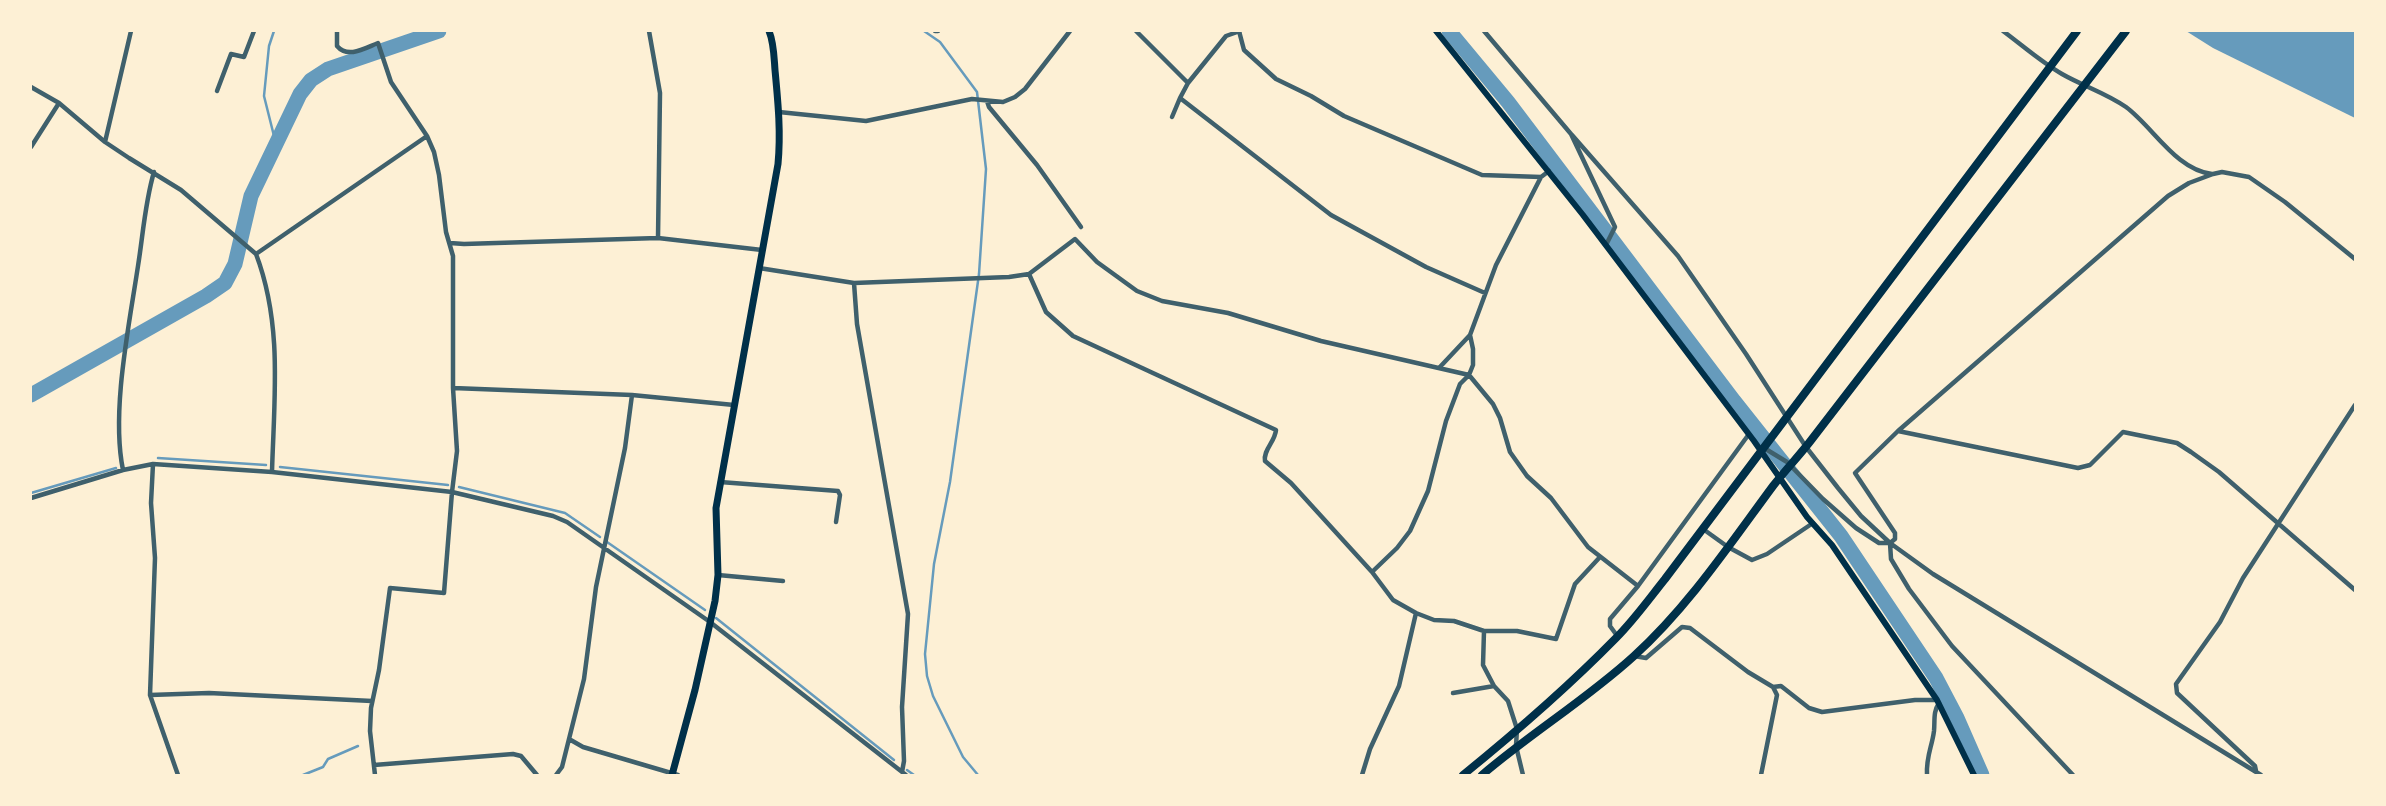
<!DOCTYPE html>
<style>
body{margin:0}
#map{position:relative;width:2386px;height:806px;overflow:hidden;background:#fdf0d5;font-family:"Titillium Web",sans-serif}
canvas{display:block}
.frame{position:absolute;inset:0;border:32px solid #fdf0d5;pointer-events:none}
</style>
<div id="map">
<canvas width="2386" height="806"></canvas>
<div class="frame"></div>
</div>
<script>
const g = document.querySelector('canvas').getContext('2d');
g.lineJoin = 'round';
function fill(path, color) {
  g.fillStyle = color;
  g.fill(path, 'evenodd');
}
function strokePath(path, color, width, dash) {
  g.strokeStyle = color;
  g.lineWidth = width;
  g.lineCap = dash ? 'butt' : 'round';
  g.setLineDash(dash || []);
  g.stroke(path);
}
const water = new Path2D(`
 M2186,31H2355V118L2213,48Z`);
const stream = new Path2D(`
 M274,31L269,46L264,96L276,144
 M924,31L940,42L977,92L986,169L979,274L950,482L934,564L925,654L927,676L933,696L963,757L978,775
 M158,458L266,465
 M280,467L448,485
 M459,487L565,513L600,537
 M31,493L116,468
 M607,542L705,610
 M716,618L894,760
 M907,770L914,775
 M303,775L323,767L328,759L358,746`);
const river = new Path2D(`
 M1449,31L1508,102L1734,401L1841,536L1936,678L1957,718L1982,775
 M31,395L206,296L225,283L235,264L251,196L300,94L311,80L328,69L439,31`);
const minor = new Path2D(`
 M337,31V46C348,59 365,48 378,43L391,82L427,136L434,152L439,175L446,232L453,256V388
 M649,31L660,93L658,238L762,250
 M935,31H938
 M1136,31L1188,83
 M1239,31L1244,50L1276,79L1311,96L1344,116L1482,175L1541,177
 M1240,31L1226,36L1188,83L1180,98L1331,215L1426,267L1485,293
 M1484,31L1571,134L1615,227L1606,245
 M2003,31C2022,45 2041,62 2062,74C2083,86 2106,93 2126,107C2153,127 2176,170 2212,174
 M31,87L59,103L105,142L129,158L181,190L256,254C283,325 274,399 272,472
 M217,91L231,54L244,57L254,31
 M987,101L989,107L1037,165L1081,227
 M779,112L866,121L972,99L1003,102L1015,97L1025,89L1070,31
 M1172,117L1180,98
 M1572,135L1678,256L1746,354L1806,447L1838,488L1861,516L1890,543L1933,574L2261,775
 M105,142L131,31
 M31,147L59,103
 M450,243L464,244L658,238
 M256,254L427,136
 M759,268L854,283L1009,277L1029,274L1075,239L1097,262L1137,291L1162,301L1228,313L1321,341L1469,375L1493,404L1500,418L1510,452L1527,476L1551,498L1588,547L1638,586
 M1029,274L1046,312L1073,336L1276,430C1275,442 1263,450 1265,461L1291,483L1372,572L1393,600L1416,613L1434,620L1454,621L1484,631
 M854,283L857,324L908,614L902,707L904,761L902,772
 M1439,368L1470,335L1496,265L1541,177L1549,171
 M1898,431L2078,468L2090,465L2123,432L2177,443L2191,452L2219,472L2355,590
 M1764,448L1787,462L1823,499L1856,528L1879,543H1890L1895,539V533L1855,473L1898,431L2168,196L2189,183L2213,174L2222,172L2249,177L2285,202L2355,259
 M153,464L151,503L155,558L150,695L178,775
 M123,470C111,412 129,326 138,266C143,235 145,202 154,172
 M720,482L838,491L840,495L836,522
 M31,498L123,470L153,464L272,472L452,492L553,516L567,522L710,622L906,775
 M1703,529L1728,547L1752,560L1767,554L1813,523
 M1890,543L1891,559L1909,589L1952,646L2073,775
 M1372,572L1397,548L1410,531L1428,491L1446,421L1460,384L1469,375L1473,365V349L1470,335
 M718,575L783,581
 M1618,637L1610,626V619L1638,586L1749,434
 M1634,656L1646,658L1682,627L1690,628L1748,672L1773,687L1777,695L1761,775
 M1773,687L1781,686L1809,708L1822,712L1915,700H1937
 M1453,693L1494,686
 M150,695L209,693L372,701
 M569,739L583,747L678,775
 M374,765L513,754L521,756L537,775
 M2256,771L2255,766L2177,693L2176,684L2220,622L2243,578L2355,405
 M375,775L370,731L371,708L379,670L390,588L444,593L452,492L457,451L453,388L632,395
 M556,775L562,767L584,679L596,587L625,448L632,395L734,405
 M1362,775L1370,749L1399,686L1416,613
 M1523,775L1516,746L1517,729L1508,701L1494,686L1483,665L1484,631H1517L1556,639L1575,584L1600,557
 M1927,775C1926,756 1932,747 1934,731C1935,720 1933,712 1939,703`);
const secondary = new Path2D(`
 M1436,31L1583,215L1754,441L1807,517L1832,545L1937,700L1974,775`);
const primary = new Path2D(`
 M672,775L695,690L715,601L718,575L716,508L778,164C781,132 778,102 775,70C774,57 774,43 769,31`);
const trunk = new Path2D(`
 M1463,775C1516,732 1568,687 1616,638C1634,620 1649,599 1665,579L2077,31
 M1482,775C1531,733 1587,699 1634,656C1688,607 1730,544 1773,486C1786,469 1800,455 1812,439L2126,31`);
fill(water, '#669bbc');
strokePath(stream, '#669bbc', 2.5);
strokePath(river, '#669bbc', 15);
strokePath(minor, '#3f606c', 4.5);
strokePath(secondary, '#003049', 6);
strokePath(primary, '#003049', 7);
strokePath(trunk, '#003049', 8);
</script>
